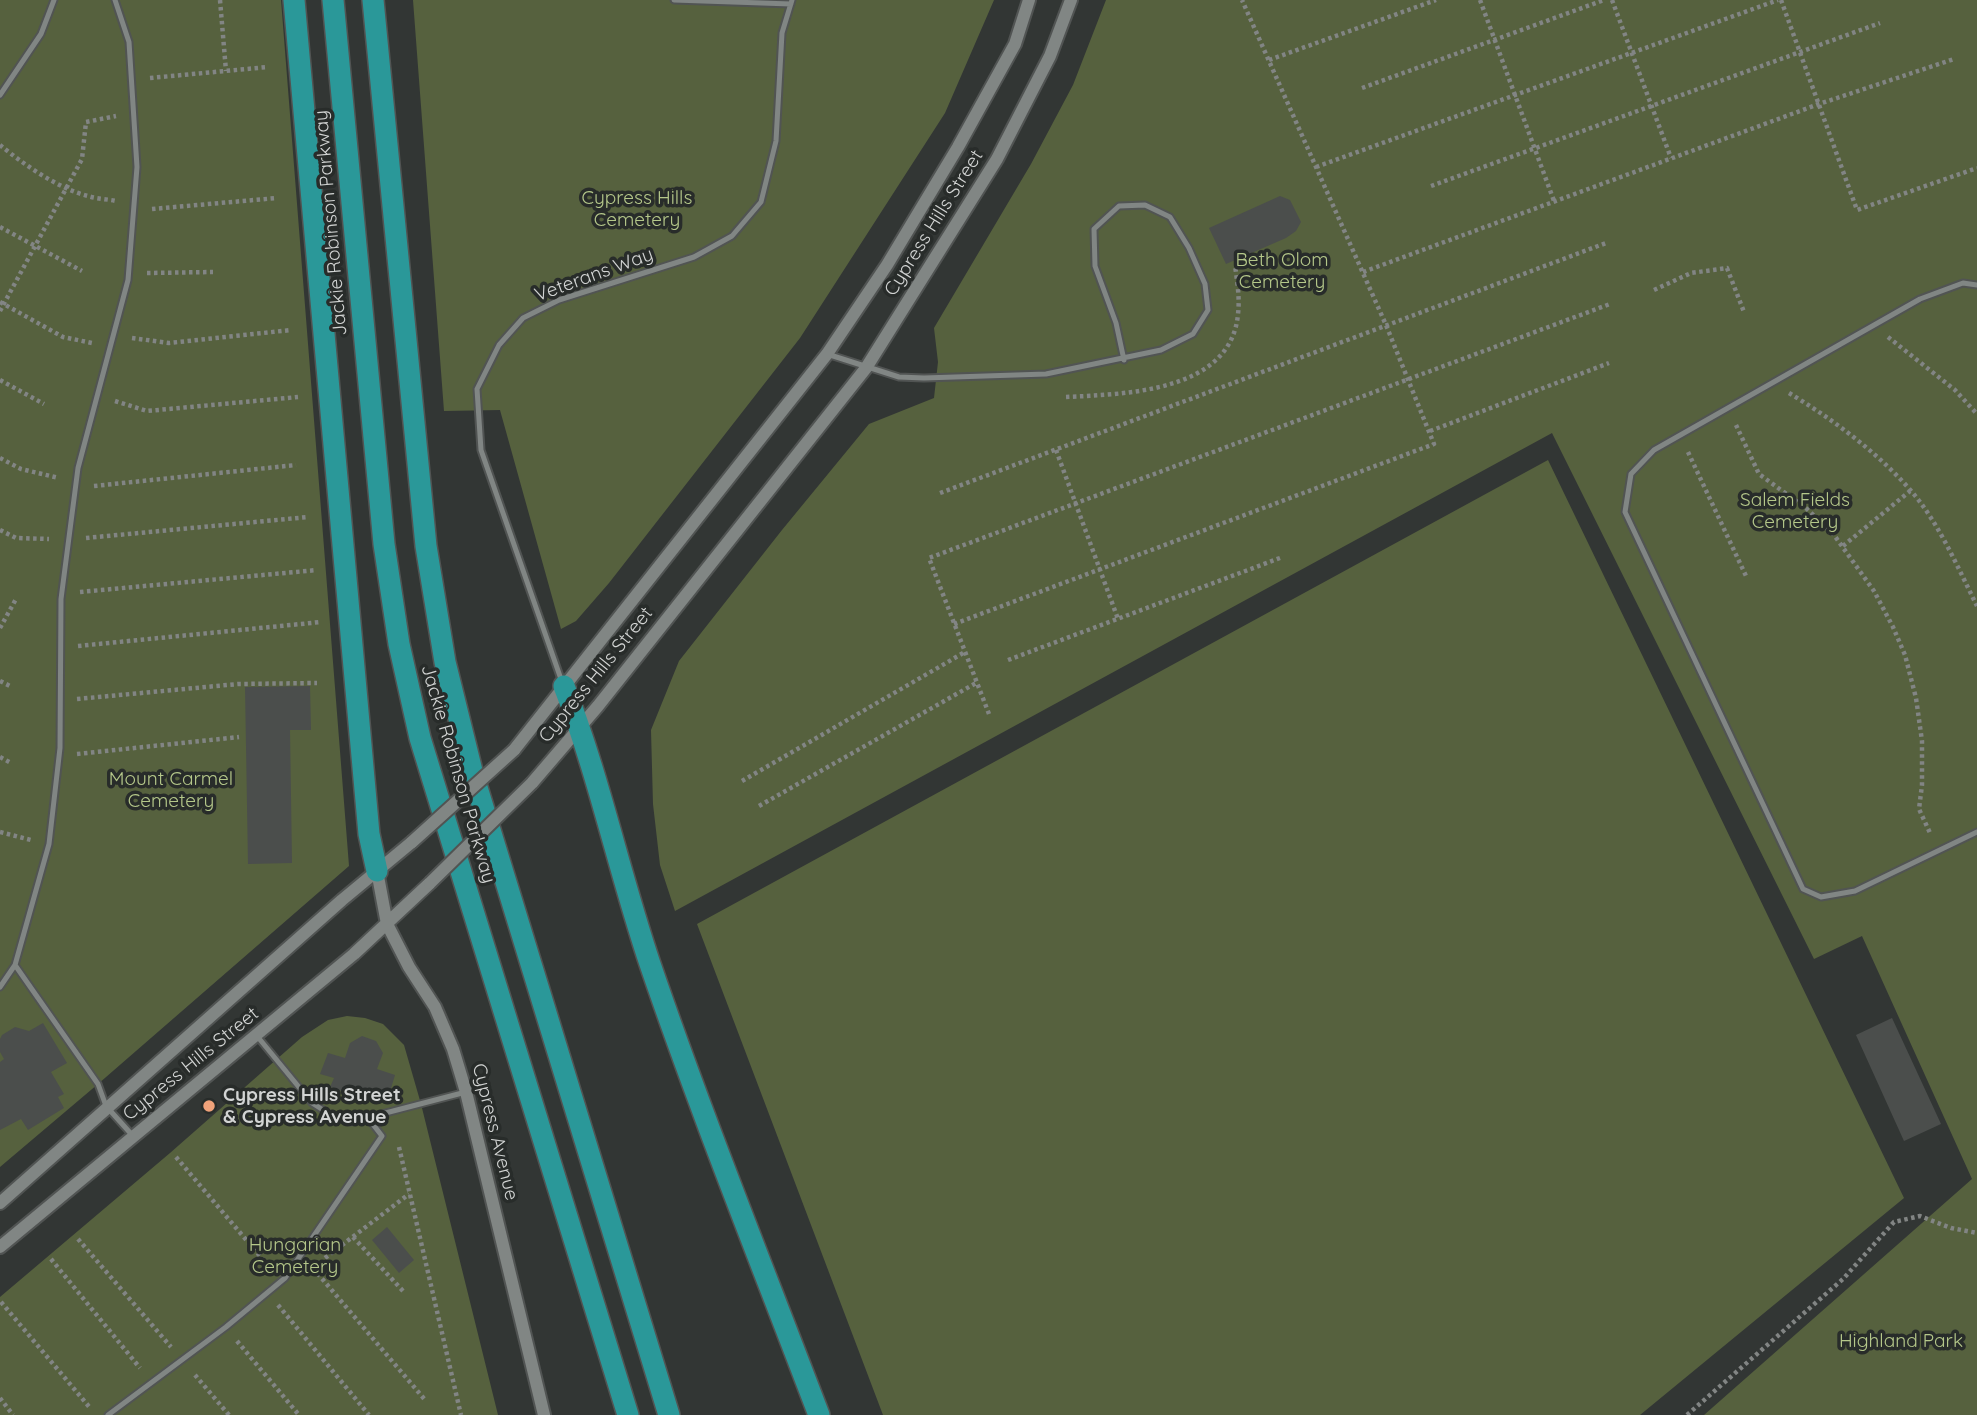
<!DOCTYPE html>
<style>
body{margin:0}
canvas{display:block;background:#323634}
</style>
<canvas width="1977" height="1415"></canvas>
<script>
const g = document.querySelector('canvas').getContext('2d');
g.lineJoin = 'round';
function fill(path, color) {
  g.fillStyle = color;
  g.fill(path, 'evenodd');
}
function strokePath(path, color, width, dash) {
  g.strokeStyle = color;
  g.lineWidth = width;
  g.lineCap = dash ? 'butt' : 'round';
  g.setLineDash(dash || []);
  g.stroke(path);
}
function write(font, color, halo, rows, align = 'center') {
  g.font = font + ' Quicksand,sans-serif';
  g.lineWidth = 7;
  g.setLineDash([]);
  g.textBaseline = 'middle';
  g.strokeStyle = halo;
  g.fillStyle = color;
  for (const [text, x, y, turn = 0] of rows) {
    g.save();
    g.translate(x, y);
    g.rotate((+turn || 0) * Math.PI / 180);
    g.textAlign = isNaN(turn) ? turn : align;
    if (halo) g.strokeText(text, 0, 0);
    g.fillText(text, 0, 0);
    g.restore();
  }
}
const green = new Path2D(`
 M0,0H281L349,866L98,1084L0,1167Z
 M413,0H994L945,113L800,338L609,583L576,621L561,629L500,410L444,411Z
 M1106,0H1977V1415H1704L1972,1179L1862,936L1814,959L1552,433L675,911L660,865L653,804L651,730L679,661L782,530L869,424L934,398L938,362L934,328L1031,164L1073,85Z
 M1548,460L1904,1198L1640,1415H883L697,924Z
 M347,1016L365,1018L383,1024L404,1045L421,1104L498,1415H0V1297L170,1153L302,1037L328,1020Z`);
const building = new Path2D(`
 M1280,196L1290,200L1301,222L1296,231L1286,238L1226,264L1209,228Z
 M310,686L311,730H290L292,863L248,864L245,687Z
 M1892,1018L1941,1124L1904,1141L1856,1035Z
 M43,1023L67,1063L51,1072L64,1094L58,1097L64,1108L28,1130L21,1119L0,1130V1062L4,1059L0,1052V1039L2,1035L15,1027L29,1031Z
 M362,1036L376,1041L383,1053L377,1069L395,1075L389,1095L376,1091L372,1102L330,1087L334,1078L320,1074L328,1053L345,1058L350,1043Z
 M387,1227L414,1260L399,1273L372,1240Z`);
const path = new Path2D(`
 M220,0L226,71
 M1480,0L1554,201
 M1612,0L1671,158
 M1781,0L1857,210L1977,168
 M1269,60L1436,0
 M150,78L268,67
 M1362,88L1604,0
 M0,145C23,164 59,189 88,196C97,199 107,199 116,201
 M1316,167L1778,0
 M1431,186L1880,23
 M152,209L277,198
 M0,227L82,271
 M1363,272L1819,104L1954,59
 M147,273L213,272
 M1654,290L1691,273L1727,268L1744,312
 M0,302L63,337L92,343
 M0,311L82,159L86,122L116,116
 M1888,337L1955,390L1977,414
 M132,338L169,343L291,330
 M0,380L44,404
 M1789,393C1834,420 1884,457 1917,498C1942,530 1959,570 1977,606
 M1066,397C1126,394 1231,392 1238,314C1240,298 1237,281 1235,265
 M115,401L147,411L298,397
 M1736,425L1759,474L1807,509L1834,535L1874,591L1893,627L1905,655L1916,698L1922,741V785L1919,809L1930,833
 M1430,431L1609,363
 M1056,450L1118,619
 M1688,452L1746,576
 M0,458L21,469L59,478
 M94,486L296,465
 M940,493L1606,243
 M0,530L16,538L49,539
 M86,538L308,517
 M1843,546L1910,491
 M80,592L317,570
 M954,624L1434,444L1386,325L1242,0
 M0,628L16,599
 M78,646L321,622
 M1008,660L1280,558
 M0,681L10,686
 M77,699L238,684L317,683
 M989,714L929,558L1610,304
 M77,754L239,737
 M0,757L11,763
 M742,781L965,652
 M759,806L976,683
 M0,832L31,840
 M399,1147L461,1415
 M176,1157L270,1268
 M353,1237L403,1291
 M78,1239L171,1347
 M325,1258L409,1194
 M51,1259L140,1368
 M313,1268L426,1401
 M1,1302L91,1409
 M278,1305L369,1415
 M237,1341L299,1415
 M195,1375L229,1415
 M0,1398L13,1415
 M1687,1415L1843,1279L1894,1222L1920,1216L1951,1228L1977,1233`);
const service = new Path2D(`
 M674,0L791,4
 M0,95L41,34L54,0
 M1977,285L1963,283L1920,299L1654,450L1631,474L1625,512L1803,889L1821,897L1855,891L1977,832
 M827,354L899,377L924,378L1046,374L1161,350L1193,334L1208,310L1205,284L1189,248L1170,217L1145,205L1119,206L1094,229L1095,266L1116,323L1124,360
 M562,682L481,450L477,389L499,345L523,318L559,300L694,257L732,236L761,202L776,141L782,33L792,0
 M15,965L98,1084L106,1106L133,1136
 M0,987L15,965L49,844L60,748L61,599L78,468L128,280L137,167L129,42L115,0
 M257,1036L312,1103L331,1115L351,1122L466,1092
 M108,1415L226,1327L285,1278L382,1136L368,1118`);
const tertiary = new Path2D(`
 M514,750L827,354L887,265L958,147L1015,44L1029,0
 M532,783L598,706L866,368L997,159L1050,56L1071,0
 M377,871L387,924L409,967L435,1007L453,1049L466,1092L544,1415
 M0,1203L342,900L412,842
 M0,1247L354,954L430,883`);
const motorway = new Path2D(`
 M294,0L369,834L377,871
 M333,0L384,544L399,644L420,738L628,1415
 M373,0L426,546L445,662L472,771L669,1415
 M564,686C599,776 619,872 650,964C702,1116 762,1265 819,1415`);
const tertiaryBridge = new Path2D(`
 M412,842L514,750
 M430,883L532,783`);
const markers = [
 [209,1106,7,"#f0a27a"]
];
const parkNames = [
 ["Cypress Hills",637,198],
 ["Cemetery",637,220],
 ["Beth Olom",1282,260],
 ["Cemetery",1282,282],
 ["Salem Fields",1795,500],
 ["Cemetery",1795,522],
 ["Mount Carmel",171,779],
 ["Cemetery",171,801],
 ["Hungarian",295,1245],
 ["Cemetery",295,1267],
 ["Highland Park",1901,1341]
];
const streetNames = [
 ["Jackie Robinson Parkway",331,223,-95],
 ["Cypress Hills Street",934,223,-58],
 ["Veterans Way",594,275,-20],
 ["Cypress Hills Street",596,675,-51],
 ["Jackie Robinson Parkway",458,774,74],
 ["Cypress Hills Street",191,1064,-39],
 ["Cypress Avenue",495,1132,76]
];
const poiNames = [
 ["Cypress Hills Street",223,1095],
 ["& Cypress Avenue",223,1117]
];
fill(green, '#56613e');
fill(building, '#4b4e4c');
strokePath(service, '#515453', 9);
strokePath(tertiary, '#515453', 16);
strokePath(motorway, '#515453', 24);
strokePath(path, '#828584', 4.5, [3.5, 3.5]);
strokePath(service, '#818684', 5);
strokePath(tertiary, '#818684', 12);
strokePath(motorway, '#2a9899', 21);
strokePath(tertiaryBridge, '#515453', 16, []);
strokePath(tertiaryBridge, '#818684', 12);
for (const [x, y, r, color] of markers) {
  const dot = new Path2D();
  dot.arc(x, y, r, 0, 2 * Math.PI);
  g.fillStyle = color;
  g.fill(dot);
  strokePath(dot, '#282c2a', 2.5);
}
write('19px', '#b5c88a', '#282c2a', parkNames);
write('19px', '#d2d4d3', '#282c2a', streetNames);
write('bold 19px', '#d2d4d3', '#282c2a', poiNames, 'left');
</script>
